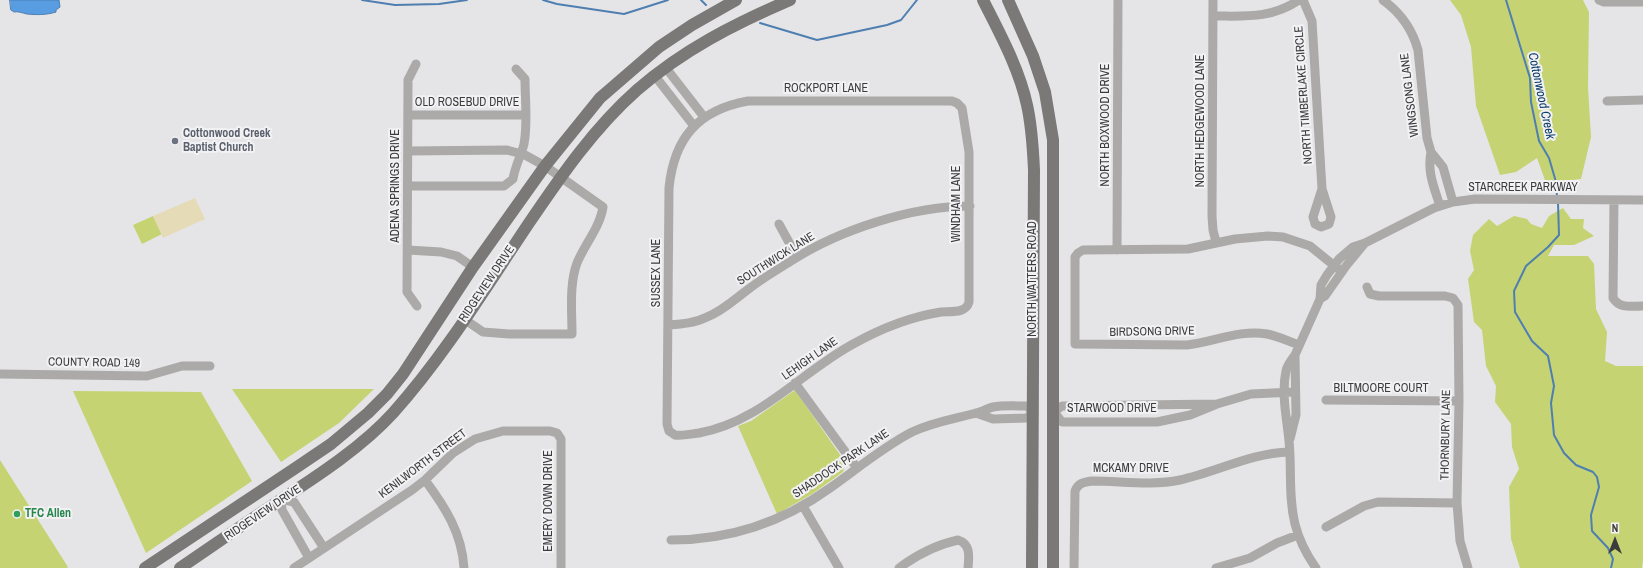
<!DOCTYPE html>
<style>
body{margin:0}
#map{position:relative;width:1643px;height:568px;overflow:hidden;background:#e5e5e7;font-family:"Archivo Narrow",sans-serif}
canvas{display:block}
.north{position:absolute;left:1595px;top:520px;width:40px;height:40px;-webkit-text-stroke:3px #f2f2f4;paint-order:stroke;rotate:0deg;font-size:11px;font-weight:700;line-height:16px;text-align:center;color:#3b3b3c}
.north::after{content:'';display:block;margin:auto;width:14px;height:18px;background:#3b3b3c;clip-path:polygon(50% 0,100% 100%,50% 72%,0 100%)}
</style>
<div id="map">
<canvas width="1643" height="568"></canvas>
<div class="north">N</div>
</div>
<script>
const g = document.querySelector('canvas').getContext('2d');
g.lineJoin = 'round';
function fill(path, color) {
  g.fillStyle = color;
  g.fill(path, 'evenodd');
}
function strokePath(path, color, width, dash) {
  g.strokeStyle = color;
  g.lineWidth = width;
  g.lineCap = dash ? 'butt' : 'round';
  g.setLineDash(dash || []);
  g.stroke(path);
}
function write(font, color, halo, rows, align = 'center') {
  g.font = font + ' "Archivo Narrow",sans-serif';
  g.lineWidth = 4;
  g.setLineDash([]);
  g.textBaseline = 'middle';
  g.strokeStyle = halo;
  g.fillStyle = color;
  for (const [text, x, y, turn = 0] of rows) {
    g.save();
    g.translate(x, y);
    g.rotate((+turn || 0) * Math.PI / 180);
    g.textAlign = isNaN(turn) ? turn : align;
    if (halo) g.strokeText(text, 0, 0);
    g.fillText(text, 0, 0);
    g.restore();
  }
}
const green = new Path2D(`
 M1450,0H1583L1589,12L1588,87L1591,137L1581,179L1546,183L1537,158L1516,172L1500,175L1476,106L1471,47L1461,15Z
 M1563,208L1571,219H1584L1583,228L1594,236L1574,245H1554L1548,256H1588L1594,264L1596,309L1607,332L1605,361L1616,366H1643V560L1642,568H1520L1511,539L1509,487L1519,469L1512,447L1511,424L1495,402L1496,386L1486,366L1482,330L1474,322L1468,279L1474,270L1470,251L1473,235L1489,219L1497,226L1514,216L1527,219L1531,224L1542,228L1549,216Z
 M153,216L162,234L142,244L133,225Z
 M232,389H374L339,423L281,462Z
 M795,390L845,462V465L843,472L812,494L777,514L738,426L751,421Z
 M73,391L201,392L252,481L146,553Z
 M0,460L68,567L67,568H0Z`);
const sand = new Path2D(`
 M195,198L205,219L163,238L153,216Z`);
const water = new Path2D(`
 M10,0H59L60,7L56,10V12C47,15 36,15 27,14C22,13 18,11 14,12L11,10Z`);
const stream = new Path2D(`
 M362,0L395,5L439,4L467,0
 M543,0L557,4L624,14L668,0
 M701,0L706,5
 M1506,0L1530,78L1531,102L1539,141L1549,158L1556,182L1557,197
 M760,23L817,40L887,25L901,20L917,0
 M1558,203L1559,235L1548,247L1526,266L1514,291L1515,312L1532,341L1548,356L1554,386L1551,403L1554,435L1564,453L1576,465L1593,472L1597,477L1599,487L1591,515L1592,531L1608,548L1613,559L1611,568`);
const minor = new Path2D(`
 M1213,0L1212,216L1213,230L1216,242
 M1303,0L1312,21L1322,189L1331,217L1329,224L1321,227L1315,224L1313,217L1322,189
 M1383,0C1401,13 1412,28 1418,50L1427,138L1431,152L1443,167L1453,202
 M1599,0L1604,2H1643
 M1213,16C1245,16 1271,19 1299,0
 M416,64L408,80L407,292L417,306
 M666,68L704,117
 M655,76L694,126
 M748,101H952L957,103L962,108L969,152V302C966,314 950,311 941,312C910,317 882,328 855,343C802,371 761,422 699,433C691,434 682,436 675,435L669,431L667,424L669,188C674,138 698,110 748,101Z
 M1607,101L1643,100
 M408,115H525
 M408,151L507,150L525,155L545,166L603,207C600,227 585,244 577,263C569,285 572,311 572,334H509L483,332L464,319
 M1431,152C1427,172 1434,187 1440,206
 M408,186H504L513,179C515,166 521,156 524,144C528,123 525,100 525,79L516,69
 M1614,200L1613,298C1620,309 1631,306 1643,306
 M779,224L797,257
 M408,250L441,252L457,256L473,267
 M1117,250L1118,0
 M1367,287L1370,294L1379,296H1445L1453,298L1458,305L1459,401L1457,503L1460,541L1468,568
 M1320,299L1325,296L1346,266L1365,243
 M669,325C682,324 695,323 707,317C723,311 736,298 750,288C763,278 777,270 791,261C839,230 912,206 970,206
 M1299,345C1288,341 1278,336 1267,334C1241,329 1213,342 1187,345L1075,344V257L1078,253L1083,250L1188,249L1235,239L1268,236L1283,237L1310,246L1342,272
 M0,374L147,376L182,366H210
 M795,383L857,468
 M1326,400L1459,401
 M1217,404L1062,406L1054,412L1062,422H1157L1190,415L1217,404L1251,394L1295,392
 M1290,439L1296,415L1295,355
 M425,480C445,507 462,533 464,568
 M803,506L839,568
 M1326,527L1364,506L1378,502L1457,503
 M671,540C729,540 783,522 830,488C857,469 883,447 912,432C933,422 954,419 976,413C982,412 988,408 993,407C1004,405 1016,406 1027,406L1033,412L1027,418L993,419L976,413
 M309,558L282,510L281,499L294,502L324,548
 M294,568L412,490L425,480L453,453L475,439L503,431H550L557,433L561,439V568
 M899,568C918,554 935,545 958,540C971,544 969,557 968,568
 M1074,568L1075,491C1078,483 1084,482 1092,481C1121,481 1152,486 1180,480C1217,472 1251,453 1289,452
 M1216,568L1250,558L1277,543L1298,535
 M1316,568C1306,554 1299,540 1295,524C1288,496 1292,469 1289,441C1287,419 1281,394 1286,371C1287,365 1291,360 1295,355L1320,299L1321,285L1327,275L1339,259L1353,247L1365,243L1434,208L1453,202L1475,199L1643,200`);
const major = new Path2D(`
 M983,0C1000,34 1019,68 1027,105C1032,127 1033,148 1034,170L1032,568
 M1008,0L1033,56L1045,92L1053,140V568
 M145,568L297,467L331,444L368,413L387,394L403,374L473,267L545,166L600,98L659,47L692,25L736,0
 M180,568C214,545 248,521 282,499C319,475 363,446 393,413C445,355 486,287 529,223C561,176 594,128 637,90C683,50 734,24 790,0`);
const markers = [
 [175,141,4,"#6b7280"],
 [17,514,4,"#2e9e5b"]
];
const streetNames = [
 ["ROCKPORT LANE",826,89],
 ["NORTH TIMBERLAKE CIRCLE",1304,95,-94],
 ["WINGSONG LANE",1410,95,-97],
 ["OLD ROSEBUD DRIVE",467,103],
 ["NORTH HEDGEWOOD LANE",1201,121,-90],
 ["NORTH BOXWOOD DRIVE",1106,125,-90],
 ["ADENA SPRINGS DRIVE",396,186,-90],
 ["STARCREEK PARKWAY",1523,188],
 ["WINDHAM LANE",957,204,-90],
 ["SOUTHWICK LANE",776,259,-32],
 ["SUSSEX LANE",657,273,-90],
 ["NORTH WATTERS ROAD",1033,279,-90],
 ["RIDGEVIEW DRIVE",487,284,-56],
 ["BIRDSONG DRIVE",1152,332,-1],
 ["LEHIGH LANE",810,359,-35],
 ["COUNTY ROAD 149",94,363,1],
 ["BILTMOORE COURT",1381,389],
 ["STARWOOD DRIVE",1112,409],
 ["THORNBURY LANE",1446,435,-89],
 ["KENILWORTH STREET",423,464,-37],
 ["SHADDOCK PARK LANE",841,464,-34],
 ["MCKAMY DRIVE",1131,469],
 ["EMERY DOWN DRIVE",549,501,-90],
 ["RIDGEVIEW DRIVE",263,513,-34]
];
const worshipNames = [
 ["Cottonwood Creek",183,134],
 ["Baptist Church",183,148]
];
const leisureNames = [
 ["TFC Allen",25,514]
];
const waterNames = [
 ["Cottonwood Creek",1541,96,78]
];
fill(green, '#c5d373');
fill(sand, '#e5dbb6');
fill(water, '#589ce2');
strokePath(water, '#4f7fb0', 1);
strokePath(stream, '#4f7fb0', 2);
strokePath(minor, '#abaaa9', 9);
strokePath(major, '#7a7978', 12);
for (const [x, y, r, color] of markers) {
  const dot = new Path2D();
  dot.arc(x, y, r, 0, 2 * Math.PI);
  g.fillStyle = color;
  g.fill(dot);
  strokePath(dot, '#f2f2f4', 1.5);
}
write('12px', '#3b3b3c', '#f2f2f4', streetNames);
write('bold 12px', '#5b616d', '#f2f2f4', worshipNames, 'left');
write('bold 12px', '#27864d', '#f2f2f4', leisureNames, 'left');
write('italic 13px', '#0c3e6b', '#f2f2f4', waterNames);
</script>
